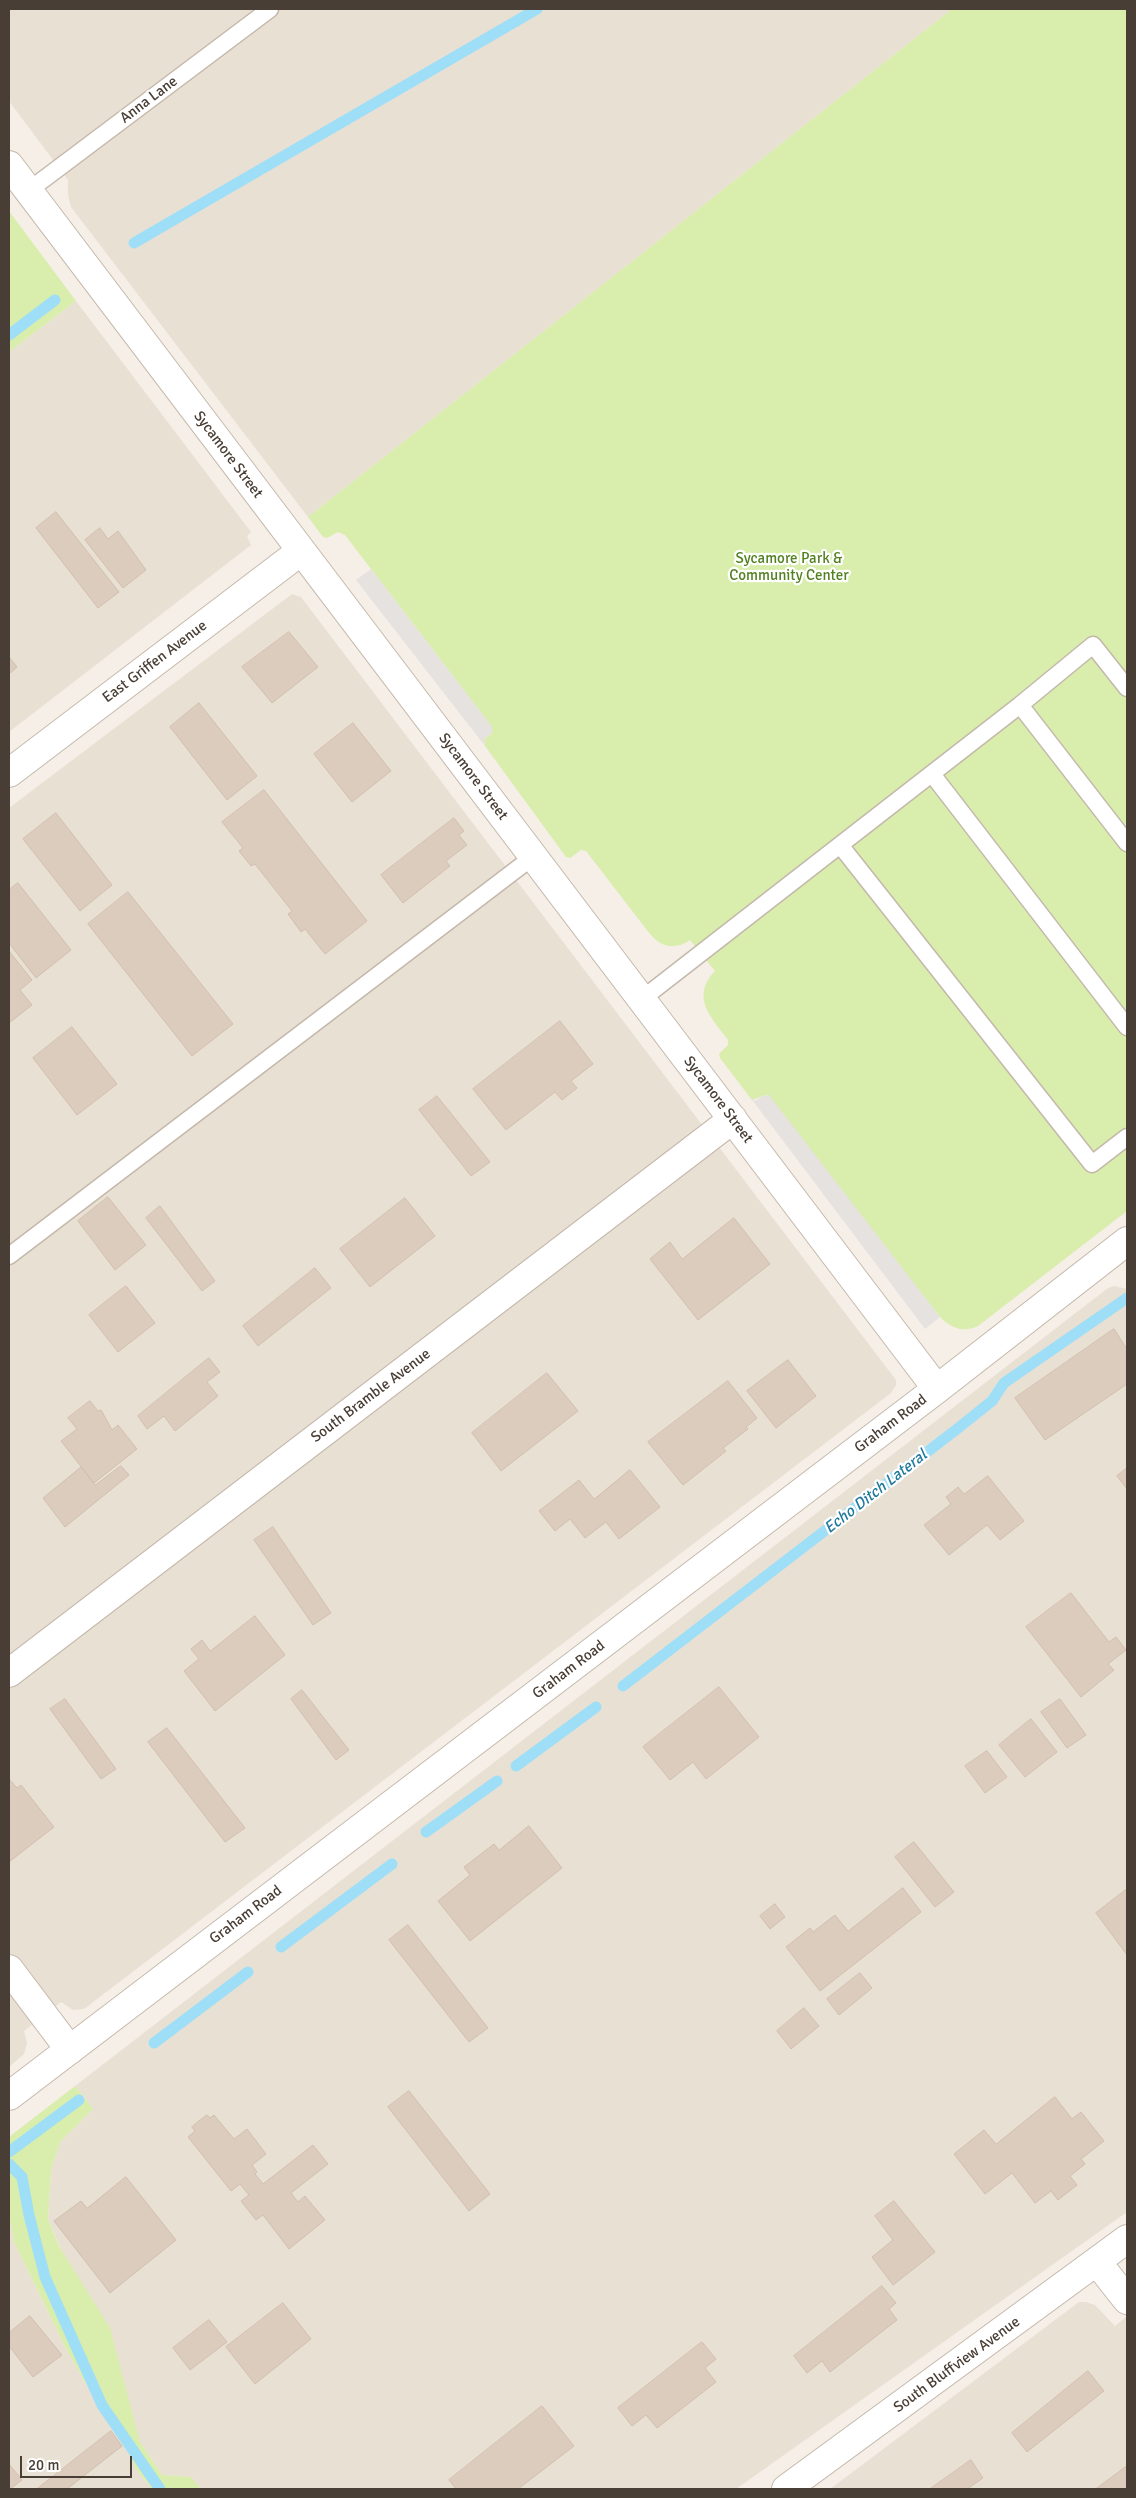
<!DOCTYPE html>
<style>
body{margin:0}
#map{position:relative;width:1136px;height:2498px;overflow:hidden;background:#f5efe7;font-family:Signika,sans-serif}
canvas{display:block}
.frame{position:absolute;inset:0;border:10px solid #493e35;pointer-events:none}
.scale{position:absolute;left:20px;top:2456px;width:112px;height:22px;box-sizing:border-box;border:2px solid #493e35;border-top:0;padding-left:6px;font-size:15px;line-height:18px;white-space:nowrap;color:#493e35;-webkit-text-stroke:4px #fff;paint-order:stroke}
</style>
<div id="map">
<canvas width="1136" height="2498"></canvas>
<div class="frame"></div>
<div class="scale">20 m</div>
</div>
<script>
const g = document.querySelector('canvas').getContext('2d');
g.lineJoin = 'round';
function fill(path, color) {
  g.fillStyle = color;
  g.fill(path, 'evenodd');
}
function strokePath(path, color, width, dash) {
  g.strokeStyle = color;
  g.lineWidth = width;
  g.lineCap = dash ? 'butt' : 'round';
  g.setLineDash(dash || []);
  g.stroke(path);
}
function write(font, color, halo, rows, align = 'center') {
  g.font = font + ' Signika,sans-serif';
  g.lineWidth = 4.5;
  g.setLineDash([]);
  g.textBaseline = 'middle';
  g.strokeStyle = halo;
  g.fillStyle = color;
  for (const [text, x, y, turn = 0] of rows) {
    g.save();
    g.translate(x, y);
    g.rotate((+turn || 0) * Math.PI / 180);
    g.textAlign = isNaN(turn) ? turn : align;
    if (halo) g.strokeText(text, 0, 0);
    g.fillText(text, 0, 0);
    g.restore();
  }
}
const residential = new Path2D(`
 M9,9H952L308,517L71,207L68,195V180L9,101Z
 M76,301L251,532L247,536L251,545L9,732V352Z
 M292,594L301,597L896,1380V1385L891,1393L84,2009L73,2010L61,2002L24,2031L27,2043L24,2054L9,2067V808Z
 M1114,1286L1127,1289V2212L736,2489H201L191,2477L162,2475L140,2442L131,2414L48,2219L51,2170L60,2142L93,2109L75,2086L1108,1288Z
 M9,2215L14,2242L66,2349L106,2419L125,2443L135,2468L152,2489H9Z
 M1079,2302H1086L1095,2305L1115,2326L1127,2316V2489H830Z`);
const green = new Path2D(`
 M952,9H1127V1211L978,1326C963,1333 951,1328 940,1317L766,1095L752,1100L720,1058L719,1054L728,1045V1040C711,1017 690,997 715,971L690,940C675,950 662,948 650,934L586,851L581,850L570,858L566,857L485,746L484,739L492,733V727L345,535L338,532L327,538L323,537L308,517Z
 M9,211L76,301L9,352Z
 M75,2086L93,2109L60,2142L51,2170L48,2219L59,2246L110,2328L140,2442L162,2475L191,2477L201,2489H152L135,2468L125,2443L106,2419L66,2349L14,2242L9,2215V2137Z`);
const parking = new Path2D(`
 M371,569L492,727V733L484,739L485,746L356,580Z
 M769,1095L940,1317L925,1329L750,1097L755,1101L763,1096Z`);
const stream = new Path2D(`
 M134,243L537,9
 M9,335L55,300
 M623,1686L957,1429L992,1401L1004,1383L1127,1298
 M516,1766L596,1707
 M426,1832L497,1781
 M281,1947L392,1864
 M154,2043L248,1972
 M9,2152L79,2100
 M9,2164L22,2177L29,2215L45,2277L102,2405L160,2489`);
const building = new Path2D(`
 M56,512L119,592L98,608L36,528Z
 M100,528L108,539L118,531L146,570L123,588L85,540Z
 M289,632L318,667L272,703L242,667Z
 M9,657L17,667L9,674Z
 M199,703L257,776L227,800L170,727Z
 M353,723L391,771L352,802L314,754Z
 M264,790L367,921L325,954L305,929L301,932L288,914L292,911L255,864L251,866L239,851L243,848L222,822Z
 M56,813L112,885L80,911L23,839Z
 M454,818L464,831L459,835L467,845L446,861L450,866L403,903L381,875Z
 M18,883L71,950L36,978L9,943V890Z
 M128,892L233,1024L192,1056L88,924Z
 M9,951L32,980L20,990L32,1005L9,1023Z
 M560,1021L593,1064L571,1081L577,1088L562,1100L555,1092L506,1130L473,1089Z
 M72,1027L117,1084L77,1115L33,1058Z
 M437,1096L490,1162L471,1176L419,1110Z
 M108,1197L146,1245L115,1270L78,1221Z
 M405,1198L435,1236L370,1287L340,1249Z
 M160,1206L215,1281L202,1291L146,1218Z
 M734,1218L770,1264L698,1320L650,1259L670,1242L682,1259Z
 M315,1268L331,1288L258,1346L243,1326Z
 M126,1286L155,1323L118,1352L89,1315Z
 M1114,1329L1127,1349V1384L1045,1440L1015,1398Z
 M209,1358L220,1372L207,1382L218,1396L175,1431L164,1416L147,1429L138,1416Z
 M788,1360L816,1396L776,1428L747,1391Z
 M547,1373L578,1411L501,1471L472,1433Z
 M728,1381L757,1418L746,1427L748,1429L723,1448L726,1451L683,1485L648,1442Z
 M90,1401L98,1411L101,1410L112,1430L118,1425L137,1449L94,1483L61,1441L77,1429L68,1418Z
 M121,1466L129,1475L65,1527L43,1498L81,1467L95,1485Z
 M1127,1468V1489L1117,1476Z
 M630,1470L660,1507L619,1539L606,1522L585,1538L570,1519L555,1531L539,1511L579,1480L594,1499Z
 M988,1476L1024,1521L1000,1540L987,1525L949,1555L924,1525L951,1504L946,1497L958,1487L964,1494Z
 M273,1527L331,1613L313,1625L254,1540Z
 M1071,1593L1109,1642L1116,1637L1126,1650L1108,1664L1114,1670L1081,1697L1026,1627Z
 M255,1616L285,1655L215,1711L184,1671L199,1659L191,1649L202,1640L210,1651Z
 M719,1687L759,1737L706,1779L693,1762L670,1780L643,1747Z
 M302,1690L349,1750L336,1760L291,1699Z
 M65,1699L116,1769L101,1779L50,1709Z
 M1060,1699L1086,1735L1067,1748L1041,1712Z
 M1031,1719L1057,1752L1025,1777L999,1745Z
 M167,1728L245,1828L225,1842L148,1742Z
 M987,1751L1007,1777L985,1793L965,1766Z
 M9,1779L17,1788L21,1785L54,1827L9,1862Z
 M529,1826L562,1868L470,1941L438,1901L470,1875L464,1867L494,1844L499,1850Z
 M914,1842L954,1892L935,1907L895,1857Z
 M903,1888L921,1912L820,1991L786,1947L810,1928L813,1932L835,1915L848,1931Z
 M1127,1889V1955L1096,1913Z
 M775,1904L785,1917L770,1929L760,1916Z
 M408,1925L488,2028L469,2042L389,1940Z
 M860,1973L872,1988L839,2015L827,1999Z
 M804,2008L819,2026L791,2049L777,2031Z
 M409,2091L490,2194L469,2211L388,2107Z
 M1055,2097L1072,2119L1081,2112L1104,2141L1081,2159L1085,2164L1070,2176L1077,2185L1058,2200L1051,2191L1035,2203L1012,2173L985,2194L954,2154L984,2130L996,2144Z
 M207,2115L210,2118L214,2115L234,2139L247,2129L266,2154L252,2165L257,2172L255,2174L263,2184L313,2145L328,2164L291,2193L298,2202L305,2196L325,2220L289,2249L263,2215L256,2220L241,2201L249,2195L240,2184L231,2191L188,2137L195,2131L192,2127Z
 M126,2177L176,2240L110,2293L54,2221L81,2201L87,2208Z
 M894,2201L935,2252L893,2285L872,2257L893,2240L875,2216Z
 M882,2286L896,2303L889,2309L897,2320L830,2372L822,2361L807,2373L794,2356Z
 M283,2303L311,2339L255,2384L226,2347Z
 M30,2316L62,2355L33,2377L9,2346V2333Z
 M209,2320L227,2342L190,2370L173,2348Z
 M702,2342L716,2359L705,2368L716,2382L657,2428L646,2415L632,2426L618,2408Z
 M1088,2371L1104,2391L1027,2452L1012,2433Z
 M542,2406L574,2446L518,2489H456L449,2480Z
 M111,2431L122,2446L67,2489H37Z
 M971,2460L983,2478L967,2489H930Z
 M9,2464L22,2480L10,2489H9Z
 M1127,2466V2489H1096Z`);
const service = new Path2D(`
 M28,191L270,9
 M1020,705L1093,645L1127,688
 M932,774L1127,1027
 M840,845L1092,1164L1127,1137
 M642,999L1020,705L1127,843
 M9,1256L534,856`);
const minor = new Path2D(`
 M9,165L937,1389
 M9,773L301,551
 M9,1673L733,1119
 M9,1969L70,2050
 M9,2096L937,1389L1127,1241
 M1097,2262L1127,2300
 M786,2489L1127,2239`);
const streetNames = [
 ["Anna Lane",149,100,-37],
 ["Sycamore Street",228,455,53],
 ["East Griffen Avenue",155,662,-37],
 ["Sycamore Street",473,777,53],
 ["Sycamore Street",718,1100,53],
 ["South Bramble Avenue",371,1396,-37],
 ["Graham Road",891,1424,-37],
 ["Graham Road",569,1670,-37],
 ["Graham Road",246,1915,-37],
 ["South Bluffview Avenue",957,2365,-36]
];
const parkNames = [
 ["Sycamore Park &",789,559],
 ["Community Center",789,576]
];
const waterNames = [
 ["Echo Ditch Lateral",876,1492,-38]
];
fill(residential, '#e9e0d4');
fill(green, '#d9edac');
fill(parking, '#e6e2df');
strokePath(stream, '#9edff7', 11);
fill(building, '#dbccbe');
strokePath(building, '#d3bfae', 1);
strokePath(service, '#c4b8ab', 19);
strokePath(minor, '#c4b8ab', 30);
strokePath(service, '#fff', 16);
strokePath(minor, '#fff', 28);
write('15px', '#493e35', '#fff', streetNames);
write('15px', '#538122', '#fff', parkNames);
write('italic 16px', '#1f799d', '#fff', waterNames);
</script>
